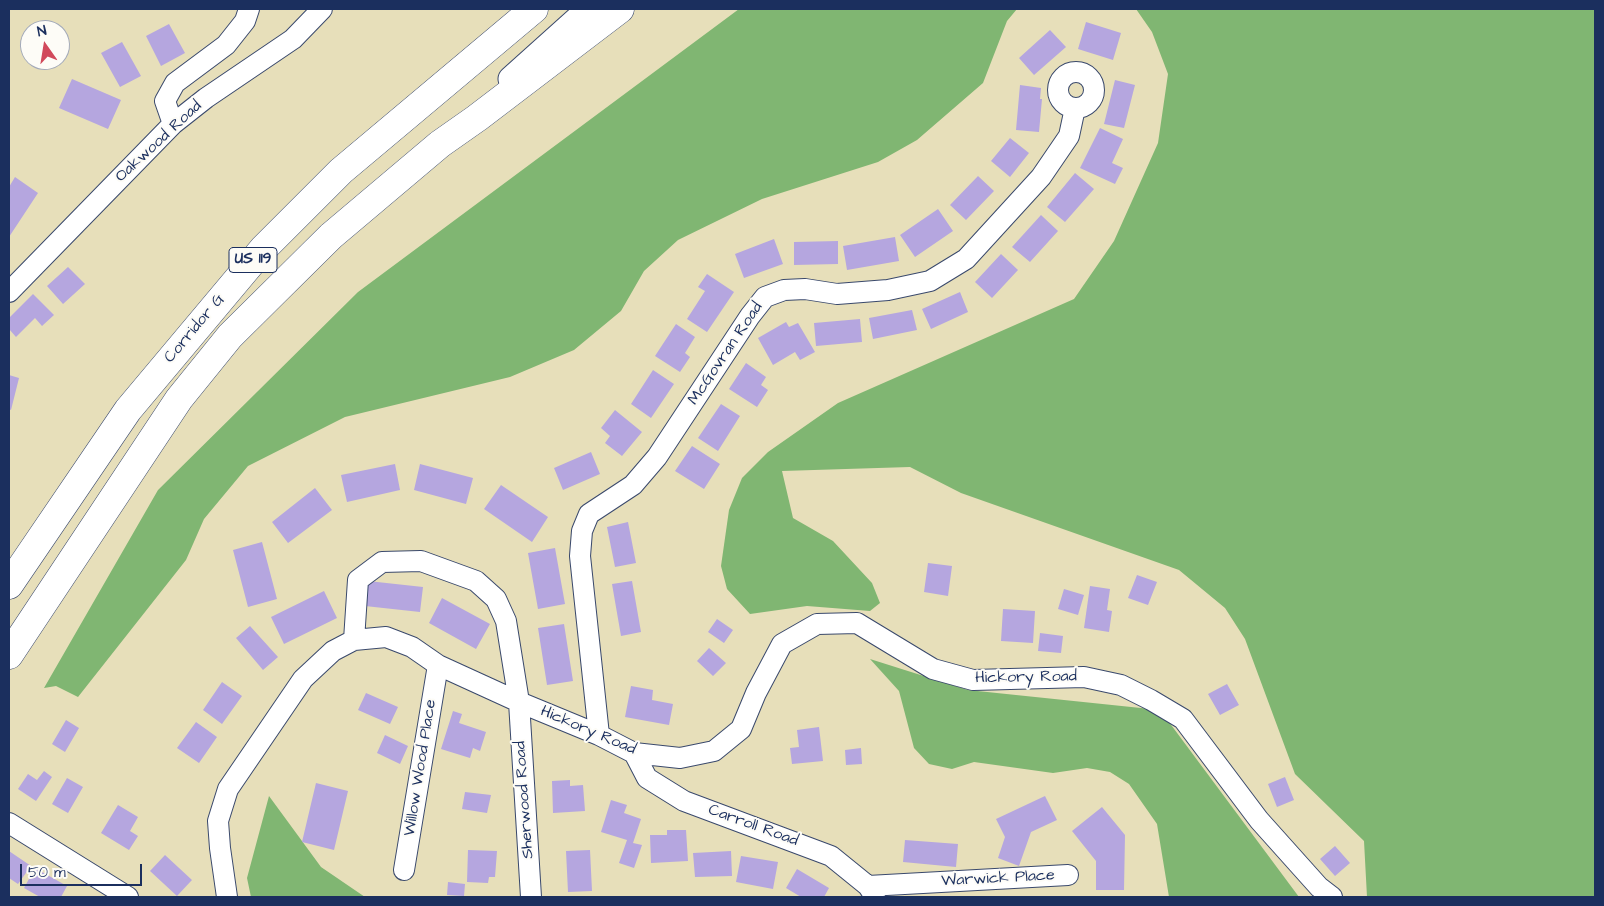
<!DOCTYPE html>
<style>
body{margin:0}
#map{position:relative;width:1604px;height:906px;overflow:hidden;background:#e7dfba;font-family:"Architects Daughter",sans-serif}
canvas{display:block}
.frame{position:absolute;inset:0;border:10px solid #1b2f5e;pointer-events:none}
.north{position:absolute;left:20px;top:20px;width:50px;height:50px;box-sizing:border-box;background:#fdfcf7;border:1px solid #a3aaba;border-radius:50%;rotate:347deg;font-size:14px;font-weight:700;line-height:20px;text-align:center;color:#1b2f5e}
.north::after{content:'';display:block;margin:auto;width:18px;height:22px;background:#d1495b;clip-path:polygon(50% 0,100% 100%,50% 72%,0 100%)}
.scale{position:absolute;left:20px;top:864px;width:122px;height:22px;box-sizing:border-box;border:2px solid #1b2f5e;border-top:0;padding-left:6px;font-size:15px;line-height:18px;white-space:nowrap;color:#1b2f5e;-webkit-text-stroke:4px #fdfcf7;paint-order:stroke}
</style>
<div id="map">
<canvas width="1604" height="906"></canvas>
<div class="frame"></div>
<div class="north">N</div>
<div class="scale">50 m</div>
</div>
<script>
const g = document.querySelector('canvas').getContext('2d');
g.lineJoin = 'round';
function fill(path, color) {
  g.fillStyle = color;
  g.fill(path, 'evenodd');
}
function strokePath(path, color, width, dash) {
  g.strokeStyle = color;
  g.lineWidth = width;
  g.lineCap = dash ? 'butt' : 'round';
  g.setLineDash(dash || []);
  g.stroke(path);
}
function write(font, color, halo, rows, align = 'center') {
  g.font = font + ' "Architects Daughter",sans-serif';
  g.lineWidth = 4;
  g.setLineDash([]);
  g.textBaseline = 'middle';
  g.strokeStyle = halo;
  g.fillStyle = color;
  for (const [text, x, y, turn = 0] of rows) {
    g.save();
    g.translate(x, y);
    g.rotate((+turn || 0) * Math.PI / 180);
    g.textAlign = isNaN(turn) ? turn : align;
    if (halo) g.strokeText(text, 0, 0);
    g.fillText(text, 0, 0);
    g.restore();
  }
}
const forest = new Path2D(`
 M739,9H1017L1007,21L983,83L917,140L878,162L762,199L678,240L644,271L621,311L574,350L510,377L345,417L248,466L204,519L186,560L78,697L56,686L44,688L158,490L358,292Z
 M1136,9H1595V897H1367L1364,841L1295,774L1245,639L1225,608L1179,570L961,493L910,467L782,471L793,518L833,541L872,583L880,603L870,611L807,606L750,614L727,589L721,566L729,510L742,478L768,452L838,403L1074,299L1114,241L1158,143L1168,74L1152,32Z
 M870,659L968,690L1160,710L1299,897H1169L1157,824L1129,784L1110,772L1087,768L1053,773L974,762L952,769L929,764L914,748L899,691Z
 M269,796L321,867L365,897H251L247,878Z`);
const building = new Path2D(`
 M1086,22L1121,33L1113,60L1078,49Z
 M169,24L185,53L161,66L146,36Z
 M1050,30L1066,47L1034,75L1019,58Z
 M122,42L141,76L120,87L101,53Z
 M72,79L121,100L108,129L59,108Z
 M1115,80L1135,85L1124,128L1104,124Z
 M1020,85L1041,88L1040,99H1042L1039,132L1016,130Z
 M1100,128L1123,139L1112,163L1123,168L1115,184L1080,168Z
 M1010,138L1029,153L1010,177L991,161Z
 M1075,173L1094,189L1065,222L1047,207Z
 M978,176L994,191L966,220L950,205Z
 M15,177L38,193L9,237V187Z
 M938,209L953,231L915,257L900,235Z
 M1041,215L1058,231L1030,262L1012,247Z
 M895,237L899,261L847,270L843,246Z
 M774,239L783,264L744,278L735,254Z
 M838,241V264L794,265V242Z
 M1001,254L1018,270L992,298L975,282Z
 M68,267L85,284L63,304L47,286Z
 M707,274L734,292L707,332L687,319L705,291L698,287Z
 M960,292L968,312L931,329L922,309Z
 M33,294L54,315L42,326L35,318L16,337L9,329V318Z
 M912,310L917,330L873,339L869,318Z
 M860,319L862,342L816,346L814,323Z
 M786,322L789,327L798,323L815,352L800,360L795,352L773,365L758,338Z
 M676,324L695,337L685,353L690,357L680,372L655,356Z
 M746,363L766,377L761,385L768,390L757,407L729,389Z
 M653,370L674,384L651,418L631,404Z
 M9,375L19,378L11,410L9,409Z
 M721,404L740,416L718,451L698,438Z
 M615,410L642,432L622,456L605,443L610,436L601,428Z
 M692,446L720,464L704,489L675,471Z
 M591,452L600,474L563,490L554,468Z
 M395,464L400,490L347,502L341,475Z
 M420,464L473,478L466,504L414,490Z
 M501,485L548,517L532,542L484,509Z
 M315,488L332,510L288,543L272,522Z
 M628,522L636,563L615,567L607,527Z
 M262,542L277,599L248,607L233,550Z
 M555,548L565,604L538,609L528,553Z
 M928,563L952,566L948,596L924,592Z
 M1137,575L1157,582L1148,605L1128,598Z
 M368,581L423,587L420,612L365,606Z
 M632,581L641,632L621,636L612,584Z
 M1090,586L1110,589L1107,610L1112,611L1109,632L1084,628Z
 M1064,589L1084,595L1078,615L1058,609Z
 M324,591L337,618L284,644L271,617Z
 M442,598L490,624L476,649L429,623Z
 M1003,609L1035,611L1033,643L1001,641Z
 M717,619L733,630L724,643L708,632Z
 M564,624L573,681L547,685L538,628Z
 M250,626L278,657L263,670L236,638Z
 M1040,633L1063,636L1061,653L1038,651Z
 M709,648L726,663L713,676L697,661Z
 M222,682L242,696L222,724L203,710Z
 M1227,684L1239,705L1220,715L1208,694Z
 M631,686L653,690L652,700L673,704L669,725L625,717Z
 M366,693L398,707L390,724L358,710Z
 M453,711L462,714L459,723L486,732L480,751L473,748L470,758L441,749Z
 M66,720L79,728L65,752L52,744Z
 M196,722L217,737L199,763L177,748Z
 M819,727L823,761L792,764L790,748L799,747L797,730Z
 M385,735L408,746L400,764L377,753Z
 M861,748L862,764L846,765L845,750Z
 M44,771L52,777L36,801L18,789L28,774L37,780Z
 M1285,777L1294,800L1277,807L1268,784Z
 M67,778L83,787L68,813L52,804Z
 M570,780V786L583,785L585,811L553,813L552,781Z
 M316,783L348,791L334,850L302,842Z
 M465,792L491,795L487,813L462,809Z
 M1045,796L1057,820L1031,832L1019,866L998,858L1005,837L996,819Z
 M611,800L627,805L624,813L641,819L633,843L642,845L634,868L619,863L627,840L601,832Z
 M118,805L138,817L130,831L138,836L129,850L101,833Z
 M1102,807L1125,835L1124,890H1096V861L1072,831Z
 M667,830H686L688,861L651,863L650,835H667Z
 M905,840L958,844L956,867L903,862Z
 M1335,846L1350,863L1335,876L1320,859Z
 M468,850L497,851L495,877H489L488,883L467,882Z
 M590,850L592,891L568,892L566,851Z
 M9,851L31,866L18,884L9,878Z
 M731,851L732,876L695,877L693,853Z
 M165,855L192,880L177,896L150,871Z
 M741,856L778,862L773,889L736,882Z
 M35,868L67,886L61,897H40L24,888Z
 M797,869L829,888L824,897H801L786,888Z
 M448,882L465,884L464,896L447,895Z`);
const minor = new Path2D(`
 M1058 90a18 18 0 1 1 36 0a18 18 0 1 1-36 0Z
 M173,124L165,101L175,83L226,45L245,21L249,9
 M9,292L173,124L206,98L293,39L322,9
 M354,640L358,580L382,562L421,561L476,581L496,599L506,621L519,702L531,897
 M599,735L580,556L582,531L589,514L633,485L657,457L750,316L765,297L784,290L805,289L837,294L888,290L930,281L966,259L1041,177L1069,136L1075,108
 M634,753L647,778L684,801L831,856L868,886L875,897
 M9,823L128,897
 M404,870L438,665
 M868,886L1068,875
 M227,897L220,848L218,821L228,789L303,679L333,651L354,640L386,637L412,647L438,665L519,702L599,735L634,753L680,758L714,751L741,729L756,693L782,644L817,624L857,623L933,669L973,680L1084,677L1121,685L1151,700L1183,719L1259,820L1319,887L1332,897`);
const major = new Path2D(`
 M511,79L589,9`);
const highway = new Path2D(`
 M9,585L128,410L263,249L341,171L534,9
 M9,655L179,399L230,336L331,236L440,144L477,118L620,9`);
const shields = [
 [253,260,48]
];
const shieldNames = [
 ["US 119",253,260]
];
const streetNames = [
 ["Oakwood Road",159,142,-43],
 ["Corridor G",195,329,-50],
 ["McGovran Road",726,354,-56],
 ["Hickory Road",1026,678,-1],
 ["Hickory Road",588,731,23],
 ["Willow Wood Place",421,768,-81],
 ["Sherwood Road",525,800,-94],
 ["Carroll Road",753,826,20],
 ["Warwick Place",998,879,-3]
];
fill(forest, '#80b672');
fill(building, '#b5a6df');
strokePath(minor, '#3a496c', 22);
strokePath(major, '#3a496c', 27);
strokePath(highway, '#3a496c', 29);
strokePath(minor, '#fff', 20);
strokePath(major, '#fff', 25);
strokePath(highway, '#fff', 28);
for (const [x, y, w] of shields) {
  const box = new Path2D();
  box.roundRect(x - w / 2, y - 12.5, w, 25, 4);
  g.fillStyle = '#fdfcf7';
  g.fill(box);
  strokePath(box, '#1b2f5e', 1);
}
write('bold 15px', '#1b2f5e', null, shieldNames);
write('16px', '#1b2f5e', '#fdfcf7', streetNames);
</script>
